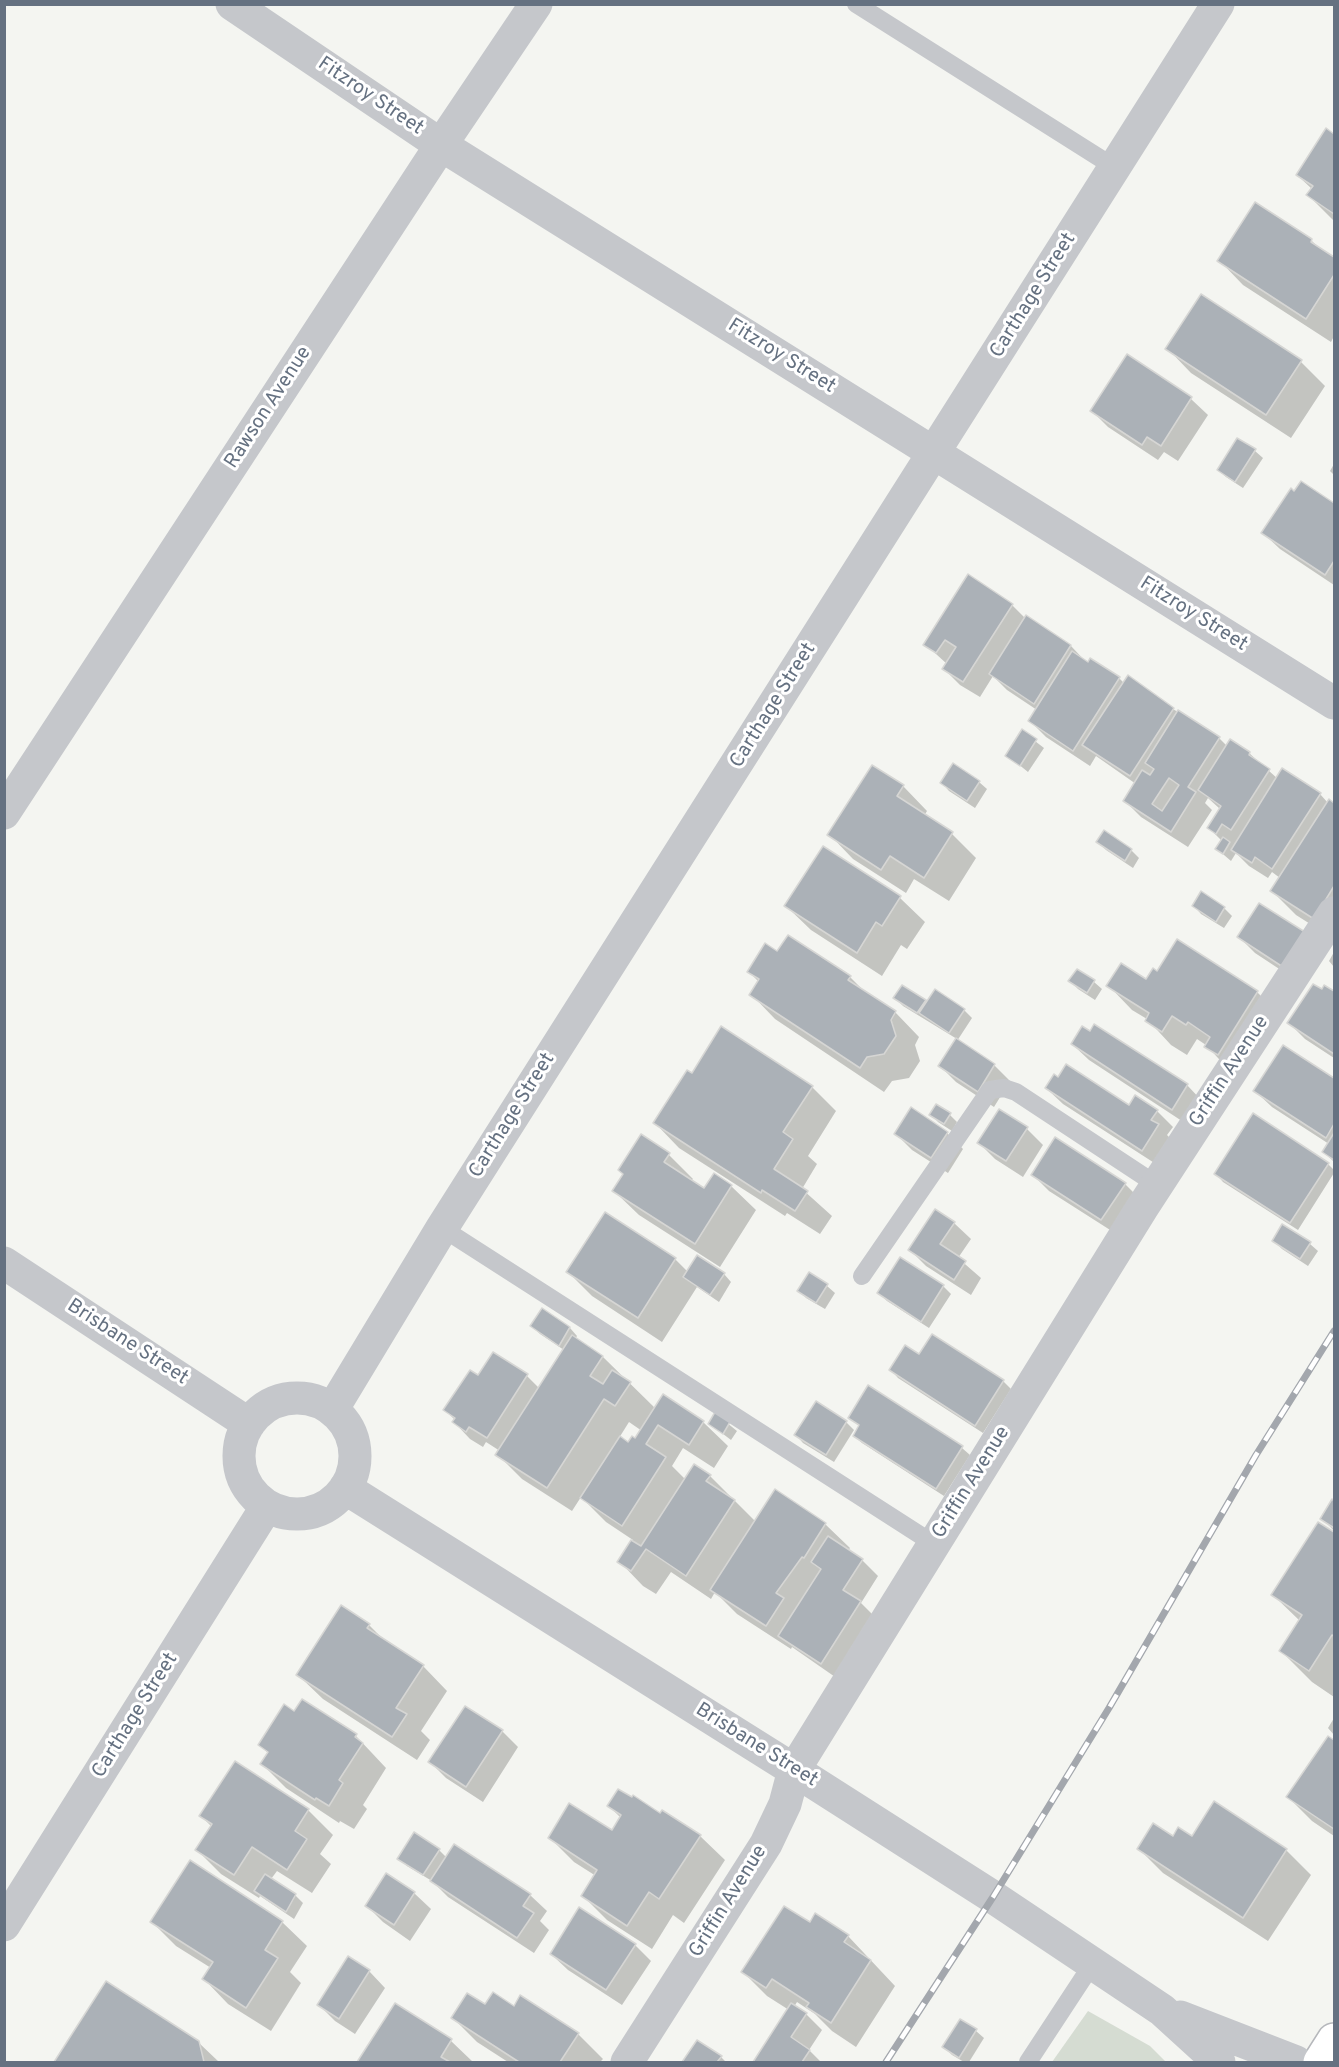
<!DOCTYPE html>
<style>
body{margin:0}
#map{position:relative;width:1339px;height:2067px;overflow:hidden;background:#f4f5f1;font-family:Overpass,sans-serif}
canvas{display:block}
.frame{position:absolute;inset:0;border:6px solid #657181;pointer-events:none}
</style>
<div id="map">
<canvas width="1339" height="2067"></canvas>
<div class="frame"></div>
</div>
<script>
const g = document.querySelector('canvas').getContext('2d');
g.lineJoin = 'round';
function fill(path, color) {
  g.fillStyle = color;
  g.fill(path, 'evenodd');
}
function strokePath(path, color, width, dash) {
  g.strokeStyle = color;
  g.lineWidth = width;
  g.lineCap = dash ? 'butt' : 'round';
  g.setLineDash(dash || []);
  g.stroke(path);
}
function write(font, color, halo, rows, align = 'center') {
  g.font = font + ' Overpass,sans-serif';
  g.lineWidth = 6;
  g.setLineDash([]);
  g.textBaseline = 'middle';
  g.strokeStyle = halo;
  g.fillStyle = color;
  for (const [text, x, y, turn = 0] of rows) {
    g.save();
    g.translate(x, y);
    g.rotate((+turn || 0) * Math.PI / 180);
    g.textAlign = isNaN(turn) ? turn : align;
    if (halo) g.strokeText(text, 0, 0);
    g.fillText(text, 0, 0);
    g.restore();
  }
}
const green = new Path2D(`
 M1088,2011L1150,2046L1166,2062H1052Z`);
const shadow = new Path2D(`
 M1326,130L1334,135V221L1308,195L1312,189L1297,175Z
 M1311,240L1322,251L1334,259V336L1331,342L1243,285L1219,260Z
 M1167,348L1301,362L1325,386L1291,438L1191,373Z
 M1128,356L1191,399L1208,415L1178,461L1164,452L1158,460L1108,427L1092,411Z
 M1238,440L1255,451L1263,458L1243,488L1226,477L1218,470Z
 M1334,464V475L1330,471Z
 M1301,483L1334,504V585L1280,549L1263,533Z
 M1012,605L1026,619L1071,646L1088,664L1119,678L1124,683L1173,709L1219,738L1227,746L1249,753L1278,779L1320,794L1328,803L1329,801L1334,804V939L1296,915L1272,891L1280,878L1272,872L1268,878L1249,866L1236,853L1231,861L1217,849L1222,841L1209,828L1220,809L1208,798L1205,803L1212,810L1188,847L1141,817L1125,801L1136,784L1096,756L1090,766L1046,737L1030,721L1037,710L1007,690L993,676L980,697L960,685L944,669L947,664L925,644Z
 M1022,731L1044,748L1028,772L1007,755Z
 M873,767L903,786L927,811L924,816L952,834L976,858L949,901L914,879L906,893L853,859L829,834Z
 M979,782L987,789L975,808L949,791L942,783Z
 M1098,842L1131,850L1139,858L1133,868L1106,850Z
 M823,848L900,898L925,922L907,949L901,945L882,976L811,930L786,906Z
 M1259,905L1299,982L1255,953L1239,937Z
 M1194,906L1224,908L1232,916L1224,928L1201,914Z
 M1178,941L1257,992L1282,1017L1230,1071L1206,1045L1197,1039L1187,1055L1171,1045L1147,1019L1132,1010L1108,985L1147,981L1157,973Z
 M1334,952V967L1329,961Z
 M778,953L850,977L867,994L895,1012L919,1037L915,1045L920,1061L909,1078L892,1081L884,1092L775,1019L751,994L759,982L748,971Z
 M1077,971L1094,982L1102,989L1095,1000L1078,989L1070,981Z
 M1325,987L1334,993V1058L1305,1039L1289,1023Z
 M895,998L925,1001L927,1003L964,1010L972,1018L957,1041L994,1065L1010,1081L994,1107L956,1082L940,1066L957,1039L903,1006Z
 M1072,1044L1187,1085L1203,1102L1188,1125L1089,1060Z
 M1283,1047L1334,1080V1162L1324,1152L1329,1144L1272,1107L1255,1091Z
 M693,1075L812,1087L836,1111L808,1156L817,1164L802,1189L832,1216L820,1234L787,1213L785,1216L679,1148L655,1123Z
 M1046,1088L1129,1107L1157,1111L1173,1127L1167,1135L1174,1142L1159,1166L1063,1104Z
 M931,1114L950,1115L957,1122L952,1131L938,1122Z
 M1027,1129L1043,1145L1023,1177L995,1159L979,1143Z
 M947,1133L963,1149L948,1173L912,1150L896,1134Z
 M669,1155L693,1179L691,1181L704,1190L714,1175L731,1186L756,1210L720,1267L639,1215L614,1191Z
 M1328,1164L1334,1170V1173L1298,1230L1223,1182L1216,1174Z
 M1033,1175L1125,1184L1141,1200L1118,1235L1049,1191Z
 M954,1223L971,1239L958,1258L981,1278L971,1295L926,1266L910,1250Z
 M1283,1226L1310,1244L1318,1251L1308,1266L1282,1249L1274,1241Z
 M675,1259L688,1272L724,1274L731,1282L719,1302L697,1287L662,1342L592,1296L568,1272Z
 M809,1274L827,1286L835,1293L825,1309L806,1298L799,1290Z
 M943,1286L951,1294L929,1328L887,1301L879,1293Z
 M542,1310L570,1328L577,1336L575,1339L603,1357L656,1409L703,1422L728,1446L714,1468L683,1448L672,1466L686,1480L710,1476L756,1522L825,1524L850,1548L848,1551L862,1560L878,1576L861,1603L877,1619L838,1679L792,1647L791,1649L737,1614L715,1592L711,1599L671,1572L656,1594L643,1586L619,1561L633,1540L606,1522L581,1497L572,1511L522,1479L497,1454L500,1451L486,1442L483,1447L470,1439L454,1422L455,1420L445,1410L478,1377L527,1376L539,1388L564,1350L540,1334L532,1326ZM629,1422L642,1431L636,1440L629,1444L619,1438Z
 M920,1357L1003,1381L1011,1389L983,1433L898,1378L891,1370Z
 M869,1387L962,1448L970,1455L944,1496L862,1443L854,1436L860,1427L849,1417Z
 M716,1414L737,1431L731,1440L710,1424Z
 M846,1422L854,1430L834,1462L803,1443L796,1435Z
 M1333,1501L1334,1503V1531L1322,1518Z
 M1319,1524L1334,1534V1697L1312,1682L1281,1651L1300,1621L1273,1595Z
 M369,1625L388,1644L423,1666L447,1691L421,1731L430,1740L417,1760L323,1699L298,1675Z
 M295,1713L356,1736L386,1768L363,1805L367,1809L354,1829L340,1821L339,1823L286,1788L262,1764L269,1754L260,1745Z
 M1334,1718V1735L1328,1728Z
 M502,1731L518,1747L483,1802L446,1778L430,1762Z
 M1328,1738L1334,1742V1836L1312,1821L1288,1797Z
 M235,1763L309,1811L333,1835L320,1854L331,1864L312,1893L277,1871L271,1879L296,1896L303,1903L294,1919L260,1896L259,1898L221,1874L197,1850L212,1827L201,1816Z
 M1214,1803L1286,1850L1311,1875L1268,1941L1163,1873L1139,1849L1173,1838H1192Z
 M609,1806L660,1815L700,1836L725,1860L684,1923L673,1915L652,1949L607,1920L583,1896L596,1876L574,1862L549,1837L613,1833L621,1818Z
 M439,1850L447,1858L530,1895L547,1911L540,1921L549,1930L534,1953L448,1897L432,1881L407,1866L399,1859Z
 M386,1875L414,1893L431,1909L410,1941L383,1922L367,1906Z
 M152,1922H282L307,1946L290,1972L301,1983L271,2031L228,2004L204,1979L211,1968L176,1946Z
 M810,1924L848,1936L895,1986L856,2047L832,2031L815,2014L797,2002L794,2007L806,2014L822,2030L809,2050L821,2062H755L789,2010L767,1996L743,1972Z
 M635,1945L651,1961L622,2005L568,1970L551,1954Z
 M369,1971L385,1988L355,2034L335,2021L319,2005Z
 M106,1983L198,2042L219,2062H56Z
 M521,1997L578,2034L603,2059L600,2062H508L477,2042L453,2018L485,2006L514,2008Z
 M396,2005L451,2041L473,2062H359Z
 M976,2031L984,2038L969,2062H964L952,2055L944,2047Z
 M697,2042L721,2057L726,2062H684Z`);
const building = new Path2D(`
 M1326,128L1334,134V214L1306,195L1313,186L1296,175Z
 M1255,202L1312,239L1311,242L1334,257V275L1306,319L1217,261Z
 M1201,294L1302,360L1266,415L1165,349Z
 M1127,354L1192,397L1161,446L1147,437L1142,445L1090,411Z
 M1237,438L1256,449L1235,482L1217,470Z
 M1301,481L1334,503V561L1325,575L1261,533L1291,488L1294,491Z
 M968,574L1013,604L963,682L942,669L956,647L945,640L936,653L923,645Z
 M1026,615L1071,645L1034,704L989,674Z
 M1072,651L1088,662L1090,658L1120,677L1073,751L1028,721Z
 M1128,675L1174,708L1130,776L1082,745Z
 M1178,710L1220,737L1188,787L1196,792L1171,832L1123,801L1142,770L1150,775L1154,769L1145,763ZM1169,778L1179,785L1162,811L1152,804Z
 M1022,729L1037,739L1020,766L1005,756Z
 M1230,739L1250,752L1249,755L1270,769L1231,830L1222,824L1216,834L1207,828L1221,806L1198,790Z
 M953,763L980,781L967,801L940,783Z
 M872,765L904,785L897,796L953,832L924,878L890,856L881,870L827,835Z
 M1282,768L1321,793L1272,869L1255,857L1252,863L1231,850Z
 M1329,799L1334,803V886L1314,919L1270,891Z
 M1104,830L1132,849L1125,861L1096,842Z
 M1223,837L1230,842L1223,854L1215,849Z
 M823,846L901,896L882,926L876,922L857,953L784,906Z
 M1201,891L1225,907L1216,922L1192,906Z
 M1259,903L1305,932L1283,967L1237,937Z
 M788,935L851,976L848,980L896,1011L891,1020L896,1036L884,1054L867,1057L860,1068L749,995L759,979L747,972L765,943L777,951Z
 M1177,939L1258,991L1218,1055L1204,1047L1210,1037L1188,1022L1186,1025L1172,1016L1162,1032L1145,1021L1149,1013L1106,986L1121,963L1146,979L1153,968L1157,971Z
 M1077,969L1095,980L1087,993L1068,981Z
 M1313,984L1322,989L1324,985L1334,991V1054L1287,1023Z
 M902,985L926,1000L917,1013L893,998Z
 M935,989L965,1009L949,1033L919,1013Z
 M1094,1024L1188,1084L1172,1110L1071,1044L1082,1026L1090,1031Z
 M721,1026L813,1086L783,1132L793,1139L774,1169L808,1191L795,1211L762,1190L761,1193L653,1123L687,1070L692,1073Z
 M956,1038L995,1064L978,1092L938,1066Z
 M1283,1045L1334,1078V1124L1326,1138L1253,1091Z
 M1066,1064L1129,1105L1135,1095L1158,1110L1151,1120L1159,1124L1142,1151L1045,1088L1054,1074L1058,1077Z
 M936,1104L951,1113L944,1124L929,1115Z
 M911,1107L948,1132L931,1158L894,1134Z
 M999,1109L1028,1127L1006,1161L977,1143Z
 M1253,1113L1329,1163L1290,1223L1214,1174Z
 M1334,1133V1160L1322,1152Z
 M641,1134L670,1153L664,1162L704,1188L714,1173L732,1185L695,1244L612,1191L623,1174L618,1170Z
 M1055,1137L1126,1183L1101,1220L1031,1175Z
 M935,1209L955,1222L940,1244L966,1261L954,1280L908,1250Z
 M605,1212L676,1258L638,1318L566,1272Z
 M1282,1224L1311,1242L1300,1259L1272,1241Z
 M697,1255L725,1273L710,1295L683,1277Z
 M900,1257L944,1285L921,1322L877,1293Z
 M809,1272L828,1284L816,1303L797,1291Z
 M542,1308L570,1327L559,1346L530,1326Z
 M932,1334L1004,1380L975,1426L889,1370L905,1345L919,1354Z
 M572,1335L603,1356L590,1376L603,1384L612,1370L631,1382L615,1406L604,1399L547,1488L495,1455Z
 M493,1352L528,1374L487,1438L469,1427L466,1432L452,1422L455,1418L443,1410L470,1370L478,1375Z
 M868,1385L963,1446L936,1489L853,1436L859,1425L848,1418Z
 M663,1394L704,1421L689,1445L658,1425L646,1444L666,1457L622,1526L580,1498L620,1436L628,1442L632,1436L635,1438Z
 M816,1401L847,1421L826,1455L794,1435Z
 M715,1412L730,1422L723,1434L708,1424Z
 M694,1464L711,1475L706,1481L735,1500L686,1576L646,1549L631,1571L617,1562L631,1540L641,1546Z
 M775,1489L826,1523L804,1558L802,1557L776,1593L784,1598L766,1626L710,1590Z
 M1332,1499L1334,1501V1528L1320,1519Z
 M1318,1522L1334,1532V1636L1332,1635L1309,1671L1279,1651L1302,1615L1271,1595Z
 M828,1536L863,1559L843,1590L861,1601L821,1664L778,1636L821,1569L811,1562Z
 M341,1605L370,1624L367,1628L424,1665L396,1708L407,1714L392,1737L296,1675Z
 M302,1699L357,1734L355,1737L363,1743L339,1780L343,1783L329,1806L316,1798L315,1800L260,1764L268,1752L258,1745L284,1704L294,1711Z
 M465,1706L503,1730L466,1787L428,1762Z
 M1328,1736L1334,1740V1829L1286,1797Z
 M235,1761L309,1809L295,1831L307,1839L287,1870L252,1847L234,1875L195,1850L212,1824L199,1816Z
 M618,1789L632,1797L633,1795L660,1813L662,1810L701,1835L659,1899L649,1892L627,1926L581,1896L597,1870L548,1838L569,1803L612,1830L621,1815L607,1806Z
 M1214,1801L1287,1849L1243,1918L1137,1849L1153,1823L1173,1836L1178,1827L1192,1836Z
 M414,1832L440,1849L423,1875L397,1859Z
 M454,1844L531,1894L523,1906L534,1913L517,1938L430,1881Z
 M190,1860L283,1921L265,1950L278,1958L246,2008L202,1979L213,1962L150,1922Z
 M386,1873L415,1892L394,1925L365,1906Z
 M265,1874L296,1894L286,1912L254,1891Z
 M784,1906L810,1922L815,1913L849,1935L844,1942L871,1960L831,2023L806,2007L809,2003L772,1979L766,1988L741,1972Z
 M579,1907L636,1944L606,1990L550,1954Z
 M348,1956L370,1970L339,2019L317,2005Z
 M106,1981L199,2041L204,2062H54Z
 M493,1992L514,2006L520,1995L579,2033L560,2062H519L451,2018L467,1993L485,2004Z
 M395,2003L452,2039L441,2057L450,2062H357Z
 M791,2003L807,2013L791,2037L810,2050L802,2062H753Z
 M960,2019L977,2029L959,2058L942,2047Z
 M697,2040L722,2056L717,2062H682Z`);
const lane = new Path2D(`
 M856,4L1114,167
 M442,1228L934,1544
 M862,1276L990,1090L1004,1088L1016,1092L1157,1185
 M1028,2062L1093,1963`);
const street = new Path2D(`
 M232,4L441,145L1334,703
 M4,813L441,145L536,4
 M4,1263L249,1424
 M239 1456a58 58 0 1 1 116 0a58 58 0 1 1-116 0Z
 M332,1410L442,1228L1218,4
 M345,1488L794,1770L993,1897L1162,2010L1219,2062
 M4,1925L267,1506
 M1180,2017L1296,2062
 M627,2062L766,1844L785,1804L794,1770L1142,1208L1334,913`);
const primary = new Path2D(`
 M1320,2062L1334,2040`);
const rail = new Path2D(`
 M886,2062L993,1897L1109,1708L1256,1455L1334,1331`);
const streetNames = [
 ["Fitzroy Street",370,97,34],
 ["Carthage Street",1034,296,-58],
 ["Fitzroy Street",781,357,32],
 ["Rawson Avenue",269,408,-57],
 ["Fitzroy Street",1193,615,32],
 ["Carthage Street",774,706,-58],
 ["Griffin Avenue",1230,1072,-57],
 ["Carthage Street",513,1116,-58],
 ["Brisbane Street",127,1343,33],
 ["Griffin Avenue",972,1483,-58],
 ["Carthage Street",136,1716,-58],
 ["Brisbane Street",756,1746,32],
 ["Griffin Avenue",729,1902,-58]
];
fill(green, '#d5dcd2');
fill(shadow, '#0003');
fill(building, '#abb1b7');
strokePath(building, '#d6d6d4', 1.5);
strokePath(primary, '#b6b8bc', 36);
strokePath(lane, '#c5c7cb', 18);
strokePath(street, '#c5c7cb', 33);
strokePath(primary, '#fff', 33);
strokePath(rail, '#a3a7ad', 7);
strokePath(rail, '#fff', 4.5, [14]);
write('20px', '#657181', '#fff', streetNames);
</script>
